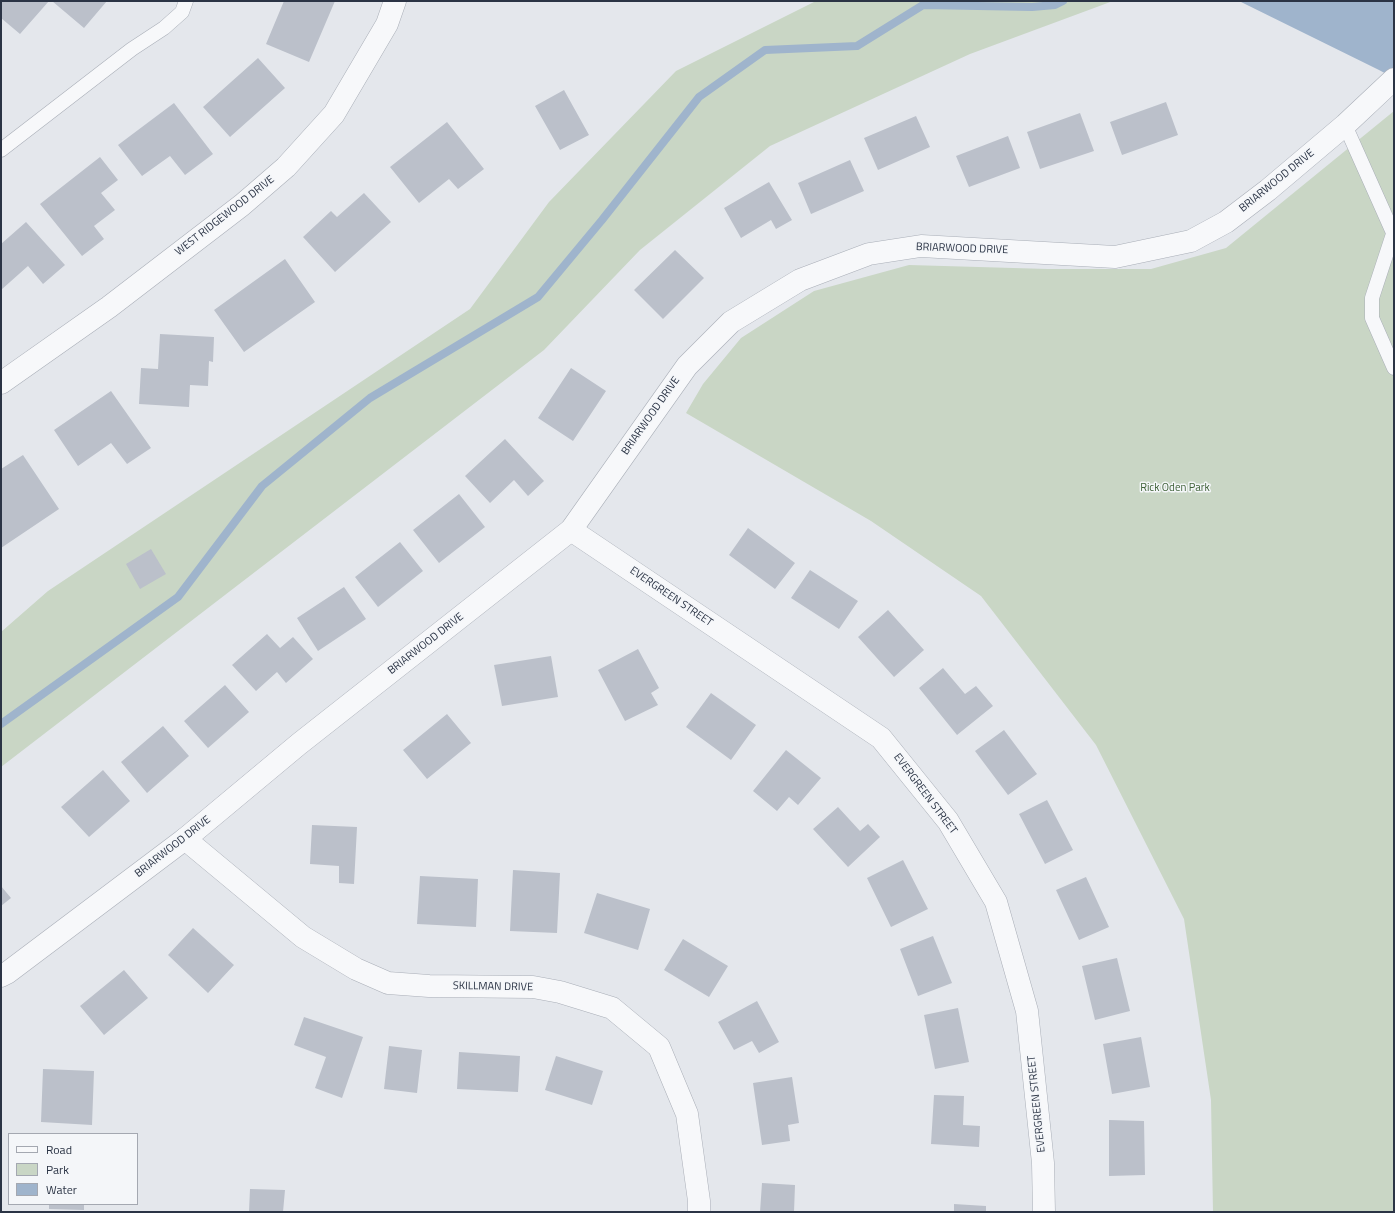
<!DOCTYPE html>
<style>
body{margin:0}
#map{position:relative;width:1395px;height:1213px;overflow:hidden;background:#e4e7ec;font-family:"Titillium Web",sans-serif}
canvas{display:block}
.frame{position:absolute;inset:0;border:2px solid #2b3445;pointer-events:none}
.legend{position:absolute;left:8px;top:1133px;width:130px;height:72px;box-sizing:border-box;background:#f4f6f9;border:1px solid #a4a8b1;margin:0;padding:5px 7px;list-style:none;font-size:12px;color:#2b3445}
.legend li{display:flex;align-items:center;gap:8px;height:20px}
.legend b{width:20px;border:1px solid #a4a8b1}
</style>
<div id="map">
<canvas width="1395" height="1213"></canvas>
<div class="frame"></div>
<ul class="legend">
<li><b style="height:5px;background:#f7f8fa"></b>Road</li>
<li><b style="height:11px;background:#c9d6c5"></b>Park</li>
<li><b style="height:11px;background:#9fb4cc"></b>Water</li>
</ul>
</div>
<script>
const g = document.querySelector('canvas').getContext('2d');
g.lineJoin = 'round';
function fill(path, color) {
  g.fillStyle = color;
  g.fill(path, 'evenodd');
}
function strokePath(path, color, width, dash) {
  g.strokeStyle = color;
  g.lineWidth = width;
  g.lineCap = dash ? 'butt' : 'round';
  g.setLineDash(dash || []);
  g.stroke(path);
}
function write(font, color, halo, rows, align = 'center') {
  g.font = font + ' "Titillium Web",sans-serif';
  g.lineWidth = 3;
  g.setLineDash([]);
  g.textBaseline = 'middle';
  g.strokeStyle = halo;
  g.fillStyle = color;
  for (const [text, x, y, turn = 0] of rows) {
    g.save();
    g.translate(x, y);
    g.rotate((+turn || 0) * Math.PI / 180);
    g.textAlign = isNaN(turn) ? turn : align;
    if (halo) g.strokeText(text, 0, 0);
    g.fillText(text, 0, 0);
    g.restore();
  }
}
const green = new Path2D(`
 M816,1H1113L970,54L770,146L640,250L544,350L1,767V632L48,591L470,309L549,202L676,71Z
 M1394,111V1212H1213L1211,1100L1184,919L1096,745L981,596L871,521L686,413L703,384L741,338L814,291L909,265L1048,269H1151L1226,248Z`);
const water = new Path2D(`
 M1239,1H1394V78L1379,70Z`);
const stream = new Path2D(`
 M1,724L178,597L262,486L370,398L538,297L602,220L699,97L765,50L857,46L923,5L1032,7L1055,5L1063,1`);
const building = new Path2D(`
 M1,1H49L20,34L1,18Z
 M52,1H107L84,28Z
 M284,1H335L309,62L266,44Z
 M258,58L285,88L230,137L203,107Z
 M564,90L589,135L560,150L535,106Z
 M1166,102L1178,135L1122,155L1110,122Z
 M174,103L213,154L185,175L170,156L142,176L118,145Z
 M1080,113L1094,151L1040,169L1027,132Z
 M916,116L930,147L878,170L864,138Z
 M447,122L484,169L458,189L449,179L419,203L390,167Z
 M1008,136L1020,168L969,187L956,156Z
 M100,157L118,180L101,193L115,210L94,226L104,239L82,256L40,204Z
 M850,160L864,191L811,214L798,183Z
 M769,182L792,220L776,229L771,220L741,238L724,208Z
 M364,193L391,222L335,272L303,237L331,211L337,217Z
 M26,222L65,265L43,284L28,266L1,290V244Z
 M675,250L704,278L663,319L634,290Z
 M285,259L315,302L244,352L214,310Z
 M160,334L214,337L213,362L209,361L208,386L190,385L189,407L139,404L141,368L158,369Z
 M571,368L606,391L573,441L538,418Z
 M111,391L151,448L127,464L111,443L78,466L54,430Z
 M505,439L544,481L528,496L514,480L490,503L465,476Z
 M23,455L59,509L1,548V469Z
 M459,494L485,527L439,563L413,530Z
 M748,528L795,563L775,589L729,555Z
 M400,542L423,571L378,607L355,577Z
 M151,549L166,574L140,589L126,564Z
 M810,570L858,601L839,629L791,598Z
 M344,587L366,619L318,651L297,618Z
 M888,610L924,650L894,677L858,637Z
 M267,634L280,648L293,637L313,659L286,683L277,672L256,691L232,665Z
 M638,649L659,688L651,693L658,705L625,721L598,670Z
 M551,656L558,697L502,706L494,665Z
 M943,668L965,694L976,686L993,706L957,735L919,688Z
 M225,685L249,712L208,748L184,721Z
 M711,693L756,725L731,760L686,727Z
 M447,714L471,743L427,779L403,750Z
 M163,726L189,756L147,793L121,762Z
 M1004,730L1037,774L1008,795L975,751Z
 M786,750L821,778L798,805L789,797L777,811L753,791Z
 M103,770L130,801L89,837L61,807Z
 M1047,800L1073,850L1045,864L1019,814Z
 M838,807L860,831L868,824L880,837L848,867L813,829Z
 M312,825L357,827L354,884L339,883V866L310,864Z
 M903,860L928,909L891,927L867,878Z
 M513,870L560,873L557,933L510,931Z
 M420,876L478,879L476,927L417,924Z
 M1086,877L1109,927L1079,940L1056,890Z
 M1,886L11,898L1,906Z
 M597,893L650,909L638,950L584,933Z
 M193,928L234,965L208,993L168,955Z
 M933,936L952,983L918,996L900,949Z
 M683,939L728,966L709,997L664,970Z
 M1117,958L1130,1011L1095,1020L1082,966Z
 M124,970L148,998L104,1035L80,1006Z
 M757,1001L779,1042L759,1053L752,1041L734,1050L718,1022Z
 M958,1008L969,1062L935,1069L924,1015Z
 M304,1017L363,1037L342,1098L315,1088L326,1057L294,1045Z
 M1141,1037L1150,1087L1112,1094L1103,1044Z
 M389,1046L422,1050L417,1093L384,1089Z
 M459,1052L520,1056L518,1092L457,1089Z
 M556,1056L603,1071L592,1105L545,1090Z
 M43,1069L94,1071L92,1125L41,1122Z
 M792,1077L799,1123L788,1125L790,1141L762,1145L753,1083Z
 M934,1095L964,1096L963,1125L980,1126L979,1147L931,1144Z
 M1109,1120L1144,1121L1145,1175L1109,1176Z
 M762,1183L795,1185L794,1212H760Z
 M250,1189L285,1190L283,1212H249Z
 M49,1204H84V1210L49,1209Z
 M954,1204L986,1206V1212H954Z`);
const service = new Path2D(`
 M1345,125L1394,235
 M1,150L132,49L164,28L182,12L186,1
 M1393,234L1372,298V318L1394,368`);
const minor = new Path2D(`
 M1,383L109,307L242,205L286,167L334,114L387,24L395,1
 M571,530L881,738L948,821L996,902L1027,1011L1043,1163L1044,1212
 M185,839L303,937L356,969L388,983L429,986L533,987L560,992L612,1008L659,1047L687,1114L699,1201V1212`);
const tertiary = new Path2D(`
 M1,976L7,973L185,839L299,744L571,530L687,366L731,322L800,280L869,254L921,246L1115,257L1191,241L1226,222L1268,190L1345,125L1394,79`);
const streetNames = [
 ["BRIARWOOD DRIVE",1277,181,-39],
 ["WEST RIDGEWOOD DRIVE",225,216,-38],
 ["BRIARWOOD DRIVE",962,249,2],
 ["BRIARWOOD DRIVE",651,416,-55],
 ["EVERGREEN STREET",671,597,34],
 ["BRIARWOOD DRIVE",426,644,-38],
 ["EVERGREEN STREET",925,794,53],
 ["BRIARWOOD DRIVE",173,847,-38],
 ["SKILLMAN DRIVE",493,987,1],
 ["EVERGREEN STREET",1037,1104,-96]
];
const parkNames = [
 ["Rick Oden Park",1175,488]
];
fill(green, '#c9d6c5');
fill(water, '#9fb4cc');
strokePath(stream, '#9fb4cc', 8);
fill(building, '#bbc0ca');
strokePath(service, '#a9aeb7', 15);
strokePath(minor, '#a9aeb7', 23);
strokePath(tertiary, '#a9aeb7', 23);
strokePath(service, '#f7f8fa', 14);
strokePath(minor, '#f7f8fa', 22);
strokePath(tertiary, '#f7f8fa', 22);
write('11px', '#2b3445', '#f4f6f9', streetNames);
write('11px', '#3f6138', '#f4f6f9', parkNames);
</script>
